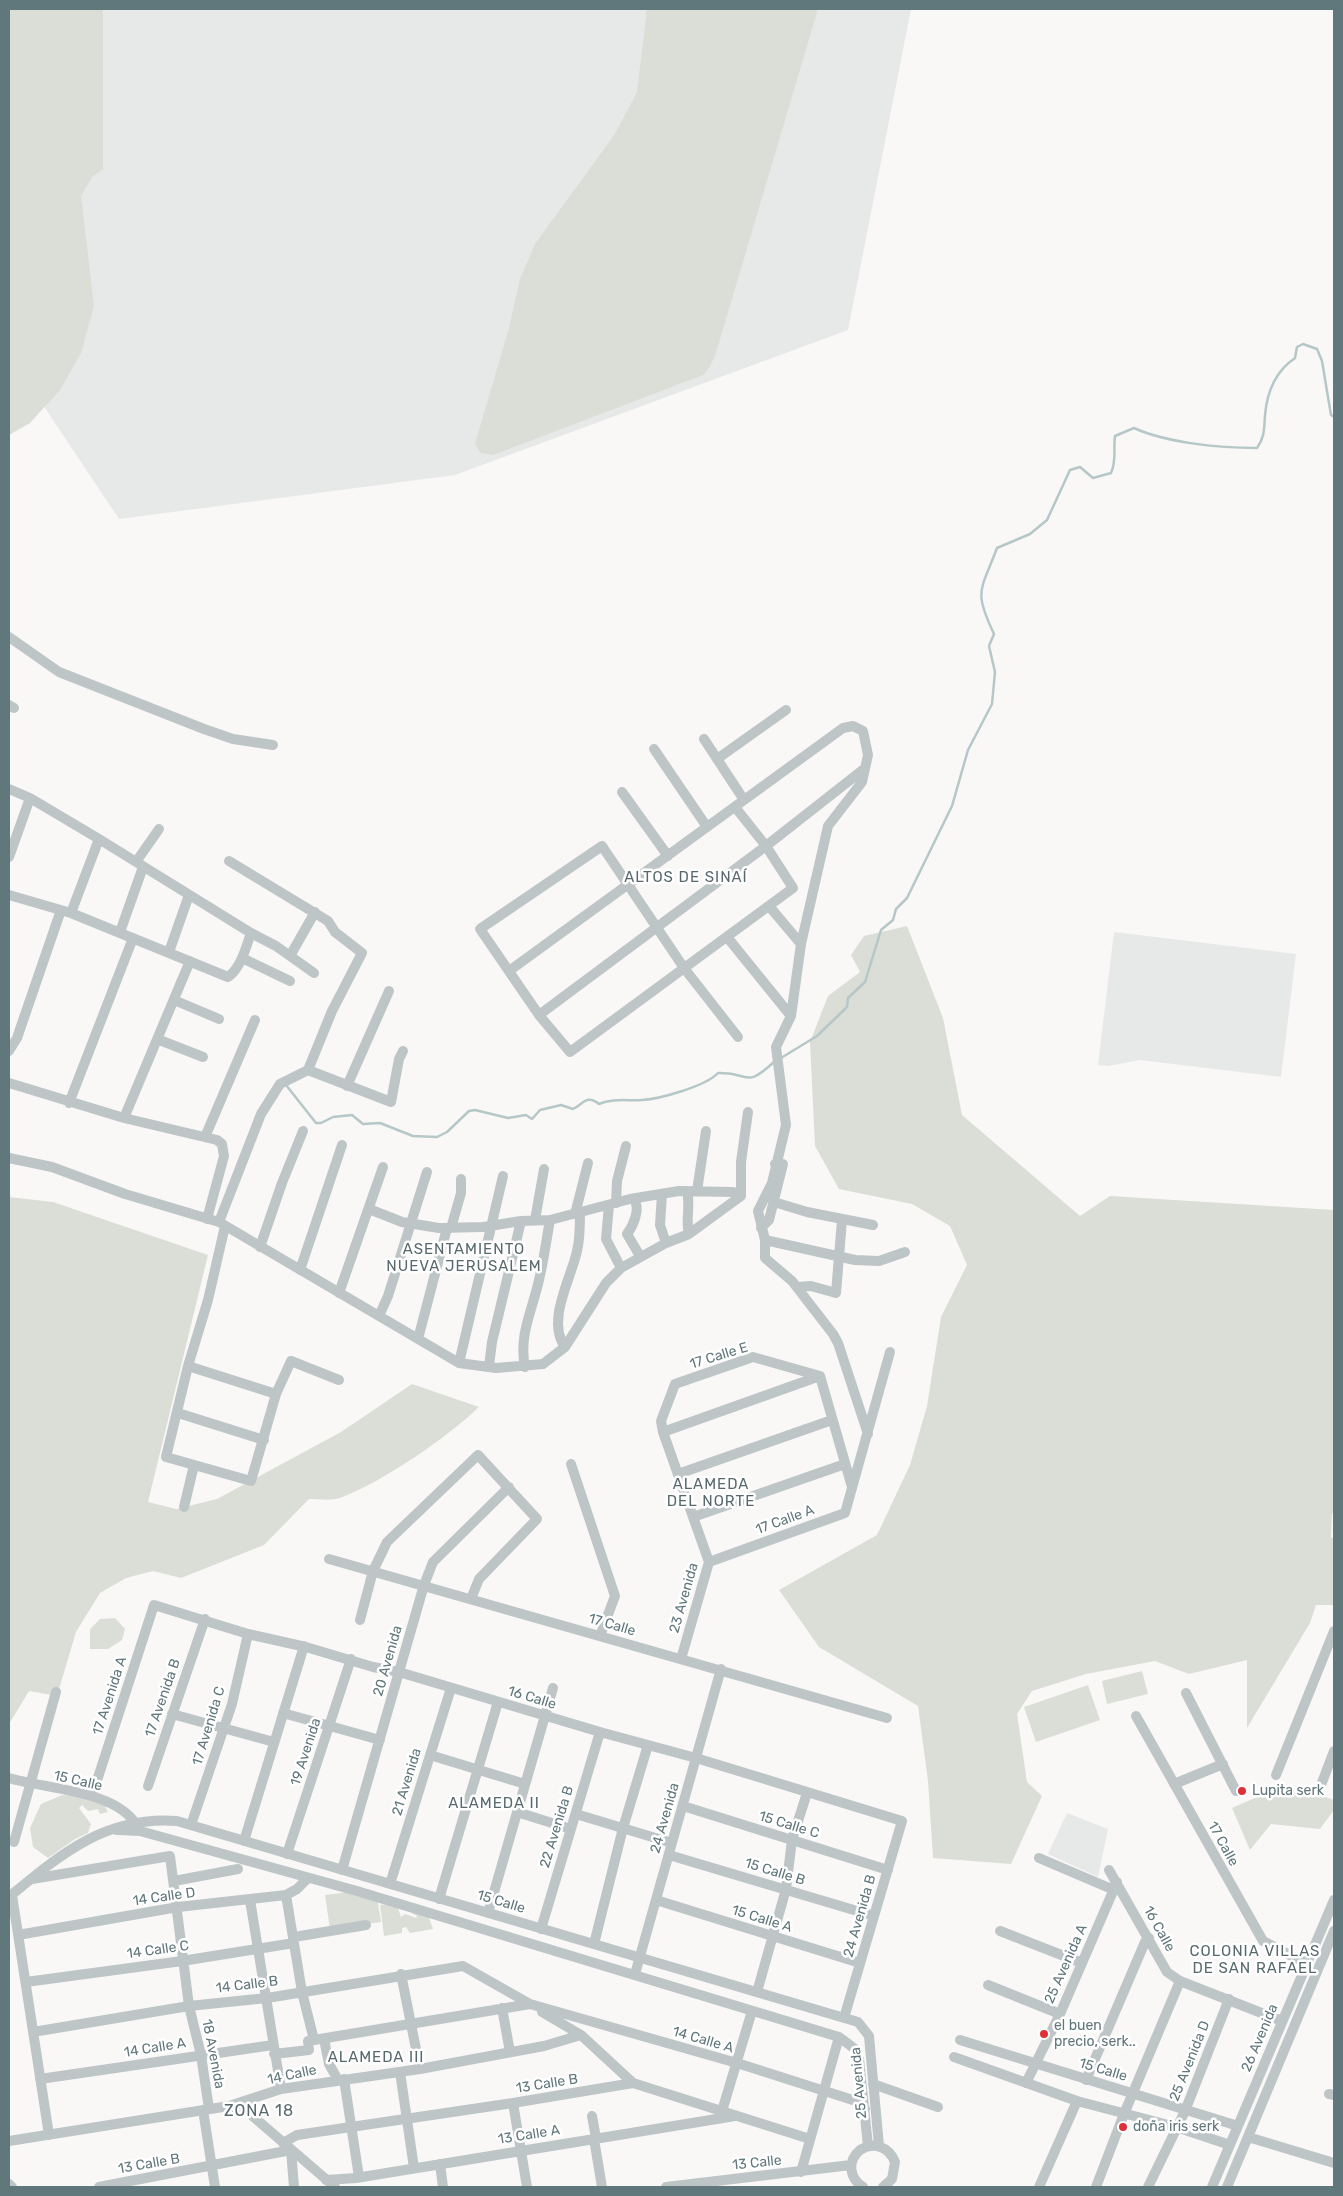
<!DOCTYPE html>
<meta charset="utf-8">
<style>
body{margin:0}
#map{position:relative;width:1343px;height:2196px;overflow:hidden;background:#f9f8f7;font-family:Rubik,sans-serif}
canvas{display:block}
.frame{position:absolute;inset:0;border:10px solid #60777b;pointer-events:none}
</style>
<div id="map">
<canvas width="1343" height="2196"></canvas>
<div class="frame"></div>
</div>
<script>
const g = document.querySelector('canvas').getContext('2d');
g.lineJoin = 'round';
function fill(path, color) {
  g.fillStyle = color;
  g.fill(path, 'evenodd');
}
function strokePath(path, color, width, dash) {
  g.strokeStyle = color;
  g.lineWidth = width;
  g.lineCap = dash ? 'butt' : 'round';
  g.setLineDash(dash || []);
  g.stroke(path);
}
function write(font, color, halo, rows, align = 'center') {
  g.font = font + ' Rubik,sans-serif';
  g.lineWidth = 5;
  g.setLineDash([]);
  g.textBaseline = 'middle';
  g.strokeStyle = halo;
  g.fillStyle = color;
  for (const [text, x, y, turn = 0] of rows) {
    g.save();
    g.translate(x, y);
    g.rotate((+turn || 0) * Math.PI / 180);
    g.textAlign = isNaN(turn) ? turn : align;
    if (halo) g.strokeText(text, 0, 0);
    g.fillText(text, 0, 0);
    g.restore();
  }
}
const built = new Path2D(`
 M9,9H911L848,330L455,475L119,519L41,402Z
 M1114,932L1296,954L1281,1077L1140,1060L1108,1066L1098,1065Z
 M1067,1813L1108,1829L1098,1877L1048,1854Z`);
const green = new Path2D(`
 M9,9H103V169L92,177L81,196L94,306L81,353L60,390L30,423L9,435Z
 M647,9H818L715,356L709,368L703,375L493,455L481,453L475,444L509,328L520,279L535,244L615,134L637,92Z
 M907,926L943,1018L962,1115L1080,1216L1110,1196L1334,1210V1511L1332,1514L1331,1537L1334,1539V1605H1316L1310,1623L1247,1728V1660L1189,1674L1155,1661L1086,1674L1032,1691L1017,1714L1027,1782L1042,1796L1011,1864L933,1858L928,1781L918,1706L819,1647L779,1590L877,1535L910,1465L927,1406L941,1317L967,1265L950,1226L912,1204L839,1189L815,1146L810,1042L828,996L860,972L851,955L864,936Z
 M9,1197L53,1202L208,1255L148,1502L176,1509L217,1499L341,1432L412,1384L479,1407C448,1437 381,1483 340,1498C331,1501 318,1499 309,1499L264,1545L181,1578L153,1571L126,1578L100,1593L76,1632L57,1696L29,1691L9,1724Z
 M115,1618L125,1629L122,1640L108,1649H90V1629L100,1619Z
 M1142,1671L1148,1694L1107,1704L1102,1681Z
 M1088,1685L1100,1720L1036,1742L1024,1707Z
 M1309,1791L1334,1800V1810L1320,1829L1271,1824L1250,1850L1232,1808L1264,1794Z
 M62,1795L79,1796L103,1802L108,1812L100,1814L98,1809L88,1811L82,1805L79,1808L91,1824L88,1833L75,1839L48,1858L33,1847L30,1828L41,1804Z
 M357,1891L377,1897L381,1922L330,1929L325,1895Z
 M391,1904L398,1908L401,1917L405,1914L416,1918L417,1916L412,1913L415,1911L421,1913L422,1916L428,1915L433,1929L410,1933L406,1927L402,1928V1933L384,1936L380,1905Z`);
const stream = new Path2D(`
 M781,1058L817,1036L847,1007L848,998L865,982L881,930L893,920L896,909L907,898L952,806L968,750L992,704L995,672L989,646L994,634C973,590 981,591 997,548L1030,534L1047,520L1070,470L1080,467L1093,478L1111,473C1117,460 1113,450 1115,436L1134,428C1167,443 1220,448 1257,448C1265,437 1264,428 1265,415C1267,392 1276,371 1295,358L1297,347L1303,344L1317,349L1322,361L1331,415L1334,417
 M286,1085L316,1123H321L333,1117L352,1115L363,1124L380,1123L413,1136L437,1137L447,1132L469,1111L475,1110L508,1118L526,1115L532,1119L540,1110L561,1105L573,1109C583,1104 587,1094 599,1104C612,1098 628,1101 642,1100C660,1099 706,1086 718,1073C752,1072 743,1090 774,1062`);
const minor = new Path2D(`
 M9,637L59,672L204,729L233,739L273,745
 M9,705L14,708
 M704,739L744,800
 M654,749L707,827
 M717,759L786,710
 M9,789L30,798L99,839L251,933L276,946L314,973
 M622,792L668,856
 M735,807L766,846L793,888L570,1052L539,1015L480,929L602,846L684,968L738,1037
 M9,857L30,798
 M229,861L328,921L335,932L362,953L332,1011L308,1070
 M136,862L159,829
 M9,895L71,913L228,977C241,968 246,947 251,933
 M769,906L801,944
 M71,913L99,839
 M120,932L143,867
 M727,937L791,1016
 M169,952L189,895
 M290,956L315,912
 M242,958L290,981
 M509,971L843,728L853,726L863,731L868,755L862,782L828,826L801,944L791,1016L776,1047L786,1125L772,1183L758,1211L765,1240V1258L792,1281L833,1334L838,1343L868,1434
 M174,1000L219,1019
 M539,1015L766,846L864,769
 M157,1039L203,1057
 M9,1051L17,1038L61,910
 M9,1083L124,1118L217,1140L222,1144L224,1156L207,1219
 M347,1086L389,991
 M69,1103L133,938
 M124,1118L190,961
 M205,1137L255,1020
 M9,1158L52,1167L125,1194L219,1222L459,1363L496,1368L543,1364L565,1347L606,1283L621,1268L666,1243L689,1234L741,1196V1162L748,1112
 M687,1191C691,1208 685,1219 689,1234
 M697,1191L706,1131
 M662,1194L660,1225L666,1243
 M634,1199C641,1209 633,1226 627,1234L640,1256
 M774,1202L807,1212L873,1225
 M616,1203L617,1181L626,1146
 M609,1205L606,1239L621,1268
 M369,1209L402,1222L439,1228L483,1227L521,1221L550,1220L630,1199L679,1191L733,1192L741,1196
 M575,1214L588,1163
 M535,1220L544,1169
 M219,1222L261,1114L280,1084L308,1070L391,1102L399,1059L403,1051
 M225,1226L208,1300L188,1366L276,1394
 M451,1228L461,1193V1179
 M761,1228L769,1220L783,1164H775
 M765,1240L855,1260L879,1261L905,1252
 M260,1247L282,1183L303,1131
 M300,1270L342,1145
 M797,1287L811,1286L836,1293L842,1220
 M339,1293L383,1167
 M379,1316L388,1296L427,1172
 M418,1339L447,1228
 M565,1347C546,1321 571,1279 577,1251C580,1239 580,1225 580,1213
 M459,1363L503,1176
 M188,1366L166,1457L251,1481L276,1394L291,1361L339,1380
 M489,1366L492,1342L521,1221
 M525,1367C519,1338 530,1315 537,1288C543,1266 546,1242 550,1220
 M820,1376L852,1487
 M178,1413L264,1440
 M663,1432L820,1376
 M571,1464L615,1596L600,1636
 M678,1474L832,1420
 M184,1507L194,1465
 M693,1517L845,1464
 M329,1559L887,1718
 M709,1562L845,1513L890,1352
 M360,1620L373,1571L387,1542L478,1455L537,1519L479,1579L471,1599
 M681,1659L709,1562L663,1432L661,1421L675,1384L753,1357L820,1376
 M1186,1693L1236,1791
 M283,1713L380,1740
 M172,1714L274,1742
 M1136,1716L1263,1941L1307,1964
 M430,1755L525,1784
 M1276,1775L1334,1631
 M9,1778C45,1789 117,1790 137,1826
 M1174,1784L1223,1764
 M1321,1785L1334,1751
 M148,1786L205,1619
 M92,1796L154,1605L248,1634L306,1647L373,1667L399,1672L600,1732L696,1758L902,1821L844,2018
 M683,1806L888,1870
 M517,1812L571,1829
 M576,1814L672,1843
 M191,1825L232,1704L248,1634
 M117,1830L140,1831L357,1891L839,2037L855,2049L859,2059L868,2146
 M244,1841L304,1646
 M14,1842L56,1692
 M287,1854L351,1659
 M669,1855L874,1916
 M1039,1858L1114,1890
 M342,1870L424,1585L433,1562L509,1487
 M1109,1870L1167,1972L1180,1981L1282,2021
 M32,1879L170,1856L189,2006L201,2055L209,2109
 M174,1881L238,1869
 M390,1884L451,1688
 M12,1895L49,2135
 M286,1895L302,1992L314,2040
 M9,1897C61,1854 105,1816 177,1821L858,2022L869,2036L879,2146
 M439,1899L498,1702
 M250,1900L281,2089
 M656,1900L860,1963
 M488,1913L553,1688
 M541,1929L600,1732
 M1000,1931L1082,1963
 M18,1935L178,1907L286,1895L297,1889L308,1878
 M294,1937L366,1925
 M594,1944L623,1828L648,1745
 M401,1974L420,2069
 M635,1974L721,1669
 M26,1982L182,1961L294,1943
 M988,1985L1060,2014
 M757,1992L786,1889L792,1840L807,1793
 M502,2008L510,2052
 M542,2012L581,2035L633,2083
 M33,2032L189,2006L267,1998L463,1966L530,2004L737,2063L856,2101L865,2109
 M324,2039L329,2064L338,2080
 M960,2040L1238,2126
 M274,2054L309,2050L308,2041L530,2004
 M954,2057L1077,2101L1176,2127L1230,2145
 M400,2072L414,2168
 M40,2079L273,2045
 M344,2079L359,2177
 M1086,2080L1145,1942L1149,1938
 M1026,2083L1060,2014L1117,1882
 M873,2084L938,2107
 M1329,2094L1334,2095
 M513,2103L527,2187
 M230,2106L249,2113L335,2187
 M203,2110L215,2187
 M722,2111L752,2011
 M592,2116L596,2138
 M1248,2137L1334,2163
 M594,2139L602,2187
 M9,2141L229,2106L281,2089L420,2069L544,2046L581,2035
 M283,2143L297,2135L513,2103L633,2083L810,2139
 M440,2164L443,2187
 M801,2172L839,2037
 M326,2180L356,2178L735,2116
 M9,2184L12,2187
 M99,2187L291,2150L294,2187
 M666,2187L851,2165
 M863,2187C849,2178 847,2161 860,2150C874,2141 889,2147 895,2162L892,2179L883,2187
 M1039,2187L1077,2101
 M1096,2187L1124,2114L1180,1981
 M1148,2187L1185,2111L1229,1999
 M1212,2187L1334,1900
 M1227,2187L1334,1931`);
const markers = [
 [1242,1791,5,"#df3039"],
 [1044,2034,5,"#df3039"],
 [1123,2127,5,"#df3039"]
];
const streetNames = [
 ["17 Calle E",719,1356,-17],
 ["17 Calle A",785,1520,-20],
 ["23 Avenida",684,1598,-74],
 ["17 Calle",612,1625,16],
 ["20 Avenida",388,1661,-74],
 ["17 Avenida A",110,1696,-72],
 ["17 Avenida B",163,1698,-71],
 ["16 Calle",532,1698,17],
 ["17 Avenida C",209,1726,-73],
 ["19 Avenida",306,1752,-72],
 ["15 Calle",78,1781,13],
 ["21 Avenida",407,1782,-73],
 ["24 Avenida",665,1818,-74],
 ["15 Calle C",789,1825,17],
 ["22 Avenida B",557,1827,-73],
 ["17 Calle",1223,1844,61],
 ["15 Calle B",775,1872,17],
 ["14 Calle D",164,1897,-8],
 ["15 Calle",501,1902,17],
 ["24 Avenida B",860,1916,-74],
 ["15 Calle A",762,1919,17],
 ["16 Calle",1159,1929,61],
 ["14 Calle C",158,1950,-8],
 ["25 Avenida A",1066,1964,-66],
 ["14 Calle B",247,1985,-7],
 ["26 Avenida",1260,2038,-67],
 ["14 Calle A",703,2040,16],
 ["14 Calle A",155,2048,-9],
 ["18 Avenida",213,2054,79],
 ["25 Avenida D",1190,2061,-68],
 ["15 Calle",1103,2070,17],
 ["14 Calle",292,2075,-12],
 ["25 Avenida",859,2083,-95],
 ["13 Calle B",547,2084,-9],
 ["13 Calle A",529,2135,-9],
 ["13 Calle",757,2163,-6],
 ["13 Calle B",149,2164,-10]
];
const poiNames = [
 ["Lupita serk",1252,1791],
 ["el buen",1054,2026],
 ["precio, serk..",1054,2042],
 ["doña iris serk",1133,2127]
];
const neighbourhoodNames = [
 ["ALTOS DE SINAÍ",686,878],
 ["ASENTAMIENTO",464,1250],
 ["NUEVA JERUSALEM",464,1267],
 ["ALAMEDA",711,1485],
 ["DEL NORTE",711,1502],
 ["ALAMEDA II",494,1804],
 ["COLONIA VILLAS",1255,1952],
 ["DE SAN RAFAEL",1255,1969],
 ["ALAMEDA III",376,2058]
];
const quarterNames = [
 ["ZONA 18",259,2111]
];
fill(built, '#e7e8e8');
fill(green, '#dbded6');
strokePath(stream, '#b5c7c7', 2.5);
strokePath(minor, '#bec5c7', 10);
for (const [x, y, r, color] of markers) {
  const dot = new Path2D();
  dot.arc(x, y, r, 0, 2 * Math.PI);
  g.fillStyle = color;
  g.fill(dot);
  strokePath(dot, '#fff', 2);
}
write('14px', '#60777b', '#fff', streetNames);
write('14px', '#60777b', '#fff', poiNames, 'left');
g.letterSpacing = '1px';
write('15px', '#57696c', '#fff', neighbourhoodNames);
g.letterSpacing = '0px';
g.letterSpacing = '1px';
write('16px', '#57696c', '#fff', quarterNames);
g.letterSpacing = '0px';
</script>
